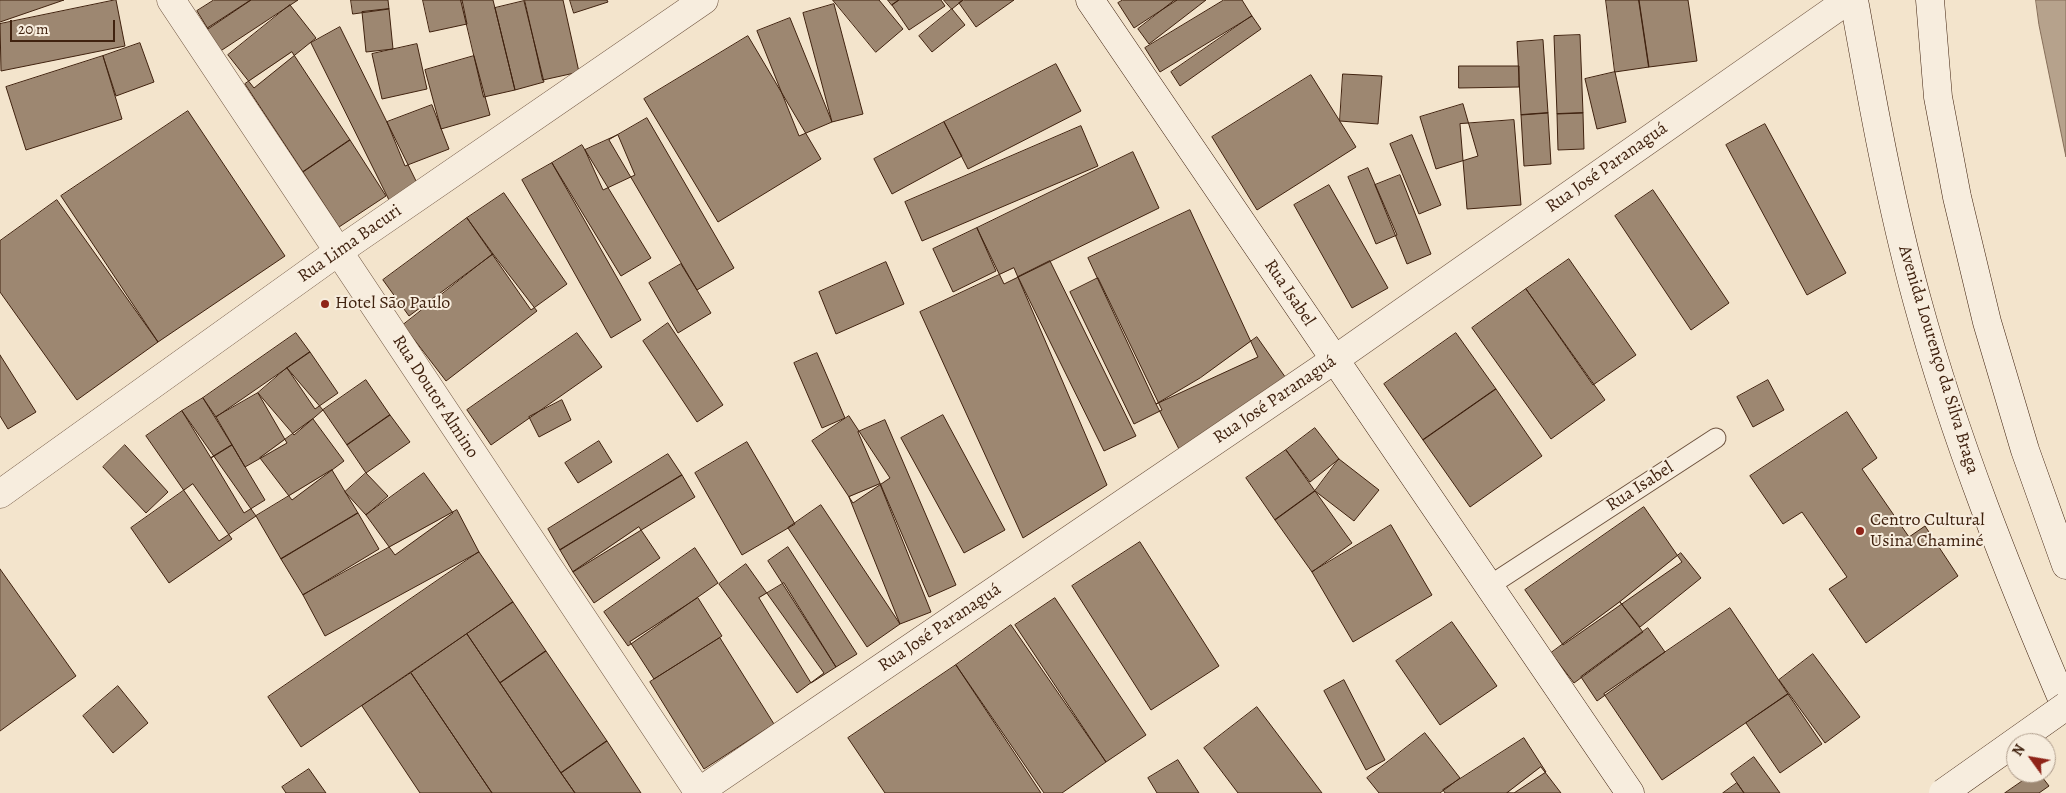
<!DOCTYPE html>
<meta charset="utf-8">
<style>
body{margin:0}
#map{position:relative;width:2066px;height:793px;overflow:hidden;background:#f3e4cc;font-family:Alegreya,serif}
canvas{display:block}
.north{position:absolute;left:2006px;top:733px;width:50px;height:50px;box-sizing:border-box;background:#f7edde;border:1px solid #ae9c8b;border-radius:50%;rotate:302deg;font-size:14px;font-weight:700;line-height:20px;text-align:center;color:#40220f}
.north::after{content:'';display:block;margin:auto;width:18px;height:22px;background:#8f2418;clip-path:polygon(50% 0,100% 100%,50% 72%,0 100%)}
.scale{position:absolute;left:10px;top:20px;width:105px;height:22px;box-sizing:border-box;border:2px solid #40220f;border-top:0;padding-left:6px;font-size:15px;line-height:18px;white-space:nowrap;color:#40220f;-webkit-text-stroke:4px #f7edde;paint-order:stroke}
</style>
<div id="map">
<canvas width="2066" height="793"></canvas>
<div class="north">N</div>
<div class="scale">20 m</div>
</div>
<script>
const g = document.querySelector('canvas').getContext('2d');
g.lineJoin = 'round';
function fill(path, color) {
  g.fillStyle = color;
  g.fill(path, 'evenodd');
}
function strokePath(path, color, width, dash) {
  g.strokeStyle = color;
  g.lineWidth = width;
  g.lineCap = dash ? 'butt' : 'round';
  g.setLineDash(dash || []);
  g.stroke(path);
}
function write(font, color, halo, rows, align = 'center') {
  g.font = font + ' Alegreya,serif';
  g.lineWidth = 4;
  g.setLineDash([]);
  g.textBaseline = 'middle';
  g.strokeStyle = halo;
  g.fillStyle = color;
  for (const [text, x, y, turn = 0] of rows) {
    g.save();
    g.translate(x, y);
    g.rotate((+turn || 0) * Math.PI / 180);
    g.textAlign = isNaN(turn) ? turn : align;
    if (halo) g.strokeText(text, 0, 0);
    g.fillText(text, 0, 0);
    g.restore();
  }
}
const water = new Path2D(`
 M2036,0H2066V157L2039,25Z`);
const building = new Path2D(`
 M0,0H64L0,22Z
 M116,0L125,46L1,71L0,24Z
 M214,0H251L208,29L197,11Z
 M251,0H298L219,52L205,30Z
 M351,0H388L389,9L353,14Z
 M423,0H462L467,24L430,32Z
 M461,0H493L515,90L484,97Z
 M525,0H563L579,72L543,80Z
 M570,0H607L608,2L574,13Z
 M833,0H879L903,29L876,52Z
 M888,0H899L892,5Z
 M899,0H941L945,6L909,30L892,5Z
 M944,0H963L952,9Z
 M964,0H1014L976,27L959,3Z
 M1123,0H1177L1134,28L1118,3Z
 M1175,0H1206L1149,44L1138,29Z
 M1224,0H1242L1252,16L1160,72L1145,48Z
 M1606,0H1639L1649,67L1615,72Z
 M1639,0H1688L1697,61L1649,67Z
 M524,1L544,82L515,90L495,8Z
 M834,4L863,114L832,122L803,13Z
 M290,5L316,38L254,88L228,55Z
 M389,9L393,49L366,52L362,12Z
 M952,9L965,25L932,52L919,36Z
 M1252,16L1261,29L1180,86L1171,72Z
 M790,18L832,122L799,136L757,31Z
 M340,27L418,185L389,200L311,43Z
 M1580,35L1583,113L1557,114L1554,36Z
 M748,36L821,159L718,222L644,99Z
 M1543,40L1548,113L1521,115L1517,42Z
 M140,43L154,82L116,96L103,56Z
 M417,44L427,89L382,99L372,54Z
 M292,52L350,140L303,172L245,84Z
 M103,56L122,119L26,150L6,87Z
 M474,56L490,115L441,129L425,70Z
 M1056,64L1081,111L968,169L944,122Z
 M1459,66H1519V87L1459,88Z
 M1615,72L1626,122L1597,129L1585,79Z
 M1343,74L1382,76L1378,124L1340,121Z
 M1311,75L1356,147L1257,210L1212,137Z
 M1463,104L1478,156L1436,169L1420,117Z
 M432,105L449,149L405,166L387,122Z
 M188,111L285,256L158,342L61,196Z
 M1548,113L1551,164L1524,166L1521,115Z
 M1583,113L1584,149L1558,150L1557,114Z
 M647,118L734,268L697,290L609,140Z
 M1514,120L1521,205L1467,209L1460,124Z
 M944,122L962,156L892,194L874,159Z
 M1765,124L1846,273L1807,295L1726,145Z
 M1081,126L1098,166L922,241L905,202Z
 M618,135L635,175L603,190L585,150Z
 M1412,135L1441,205L1419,214L1390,144Z
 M350,140L386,196L339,227L303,172Z
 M582,145L651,258L621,276L552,163Z
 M1133,152L1159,208L1004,284L977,228Z
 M552,163L641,320L611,338L522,180Z
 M1368,168L1397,235L1376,244L1348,177Z
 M1400,175L1431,254L1407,264L1375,185Z
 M1329,185L1388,288L1352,308L1294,205Z
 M1653,190L1729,303L1691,330L1615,216Z
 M504,193L567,284L531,310L467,218Z
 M57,200L158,342L77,400L0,292V241Z
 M1190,210L1258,357L1156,404L1088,258Z
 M467,218L493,254L409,316L383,280Z
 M977,228L996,271L953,292L933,249Z
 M493,254L537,311L446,381L403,325Z
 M1569,259L1636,355L1593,385L1526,289Z
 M1050,261L1136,436L1104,451L1018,277Z
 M886,262L904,304L836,334L819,292Z
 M681,264L711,313L678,333L649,283Z
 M1014,268L1107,485L1023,538L920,312Z
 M1098,278L1162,410L1134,424L1070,292Z
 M1526,289L1605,400L1551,439L1472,328Z
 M668,323L723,405L697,422L643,341Z
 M296,333L310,352L216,417L203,398Z
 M577,333L602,367L491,445L467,410Z
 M1456,333L1496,389L1423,440L1384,384Z
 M1257,337L1288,381L1181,453L1156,404L1200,378Z
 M310,352L338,393L315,409L287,368Z
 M817,353L845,418L822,428L794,363Z
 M0,355L36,412L8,429L0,416Z
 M287,368L323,410L294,435L258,393Z
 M366,380L390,415L347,445L323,410Z
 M1768,380L1784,410L1753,427L1737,397Z
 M1496,389L1542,456L1470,507L1423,440Z
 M258,393L287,443L245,467L216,417Z
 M203,398L232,445L211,458L182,411Z
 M562,400L571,420L539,437L529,417Z
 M182,411L256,516L219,541L146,436Z
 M1847,412L1877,458L1862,469L1909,537L1925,526L1958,576L1866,643L1829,589L1847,577L1802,512L1783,524L1750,476Z
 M390,415L410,442L366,473L347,445Z
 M943,415L1005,530L964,553L901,438Z
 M849,416L890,478L853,503L812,441Z
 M313,419L344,461L292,500L260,458Z
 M885,420L956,585L929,597L858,432Z
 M1315,428L1339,459L1310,482L1286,450Z
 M599,441L612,462L578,483L565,463Z
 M747,442L795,524L742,555L695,473Z
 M125,445L168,492L146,513L103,467Z
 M232,445L265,500L244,513L211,458Z
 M1286,450L1315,491L1275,520L1246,478Z
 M668,454L682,475L560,550L548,529Z
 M1339,459L1379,490L1354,521L1315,491Z
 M332,470L358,513L281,559L256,516Z
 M366,473L388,496L366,515L345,492Z
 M424,473L453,513L395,555L366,515Z
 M682,475L695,497L573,572L560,550Z
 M193,484L232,539L169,583L131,528Z
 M880,484L931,612L900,624L849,497Z
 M1315,491L1352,543L1312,572L1275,520Z
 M821,505L900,624L867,647L788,528Z
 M1644,507L1682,562L1563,645L1525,590Z
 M457,510L479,552L325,636L303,595Z
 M358,513L379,549L303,595L281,559Z
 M1391,525L1432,595L1353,642L1312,572Z
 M639,527L660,558L594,603L573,572Z
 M1140,542L1219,666L1151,710L1072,586Z
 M788,547L857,654L836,667L768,561Z
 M695,548L718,583L628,646L604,612Z
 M479,552L513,602L301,747L268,697Z
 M1681,553L1701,578L1640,627L1620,602Z
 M746,564L824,673L797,693L719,584Z
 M0,569L76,676L0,731Z
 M784,583L836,667L811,683L759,598Z
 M698,598L722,636L654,679L630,642Z
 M1055,598L1146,735L1106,762L1015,625Z
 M513,602L546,651L500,683L467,634Z
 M1620,602L1643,632L1574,683L1551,653Z
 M1730,608L1788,694L1662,780L1604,694Z
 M1452,622L1497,686L1440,725L1396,661Z
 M1011,625L1106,762L1062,793H1044L956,665Z
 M1648,628L1665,652L1597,701L1581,677Z
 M467,634L561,773L575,793H492L411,673Z
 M720,638L774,724L704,769L650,682Z
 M546,651L607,741L561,773L500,683Z
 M1813,654L1860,717L1825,743L1779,680Z
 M956,665L1041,793H885L848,738Z
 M411,673L492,793H420L362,706Z
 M1344,680L1385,760L1366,770L1324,691Z
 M118,686L148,723L113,753L83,716Z
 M1788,694L1822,744L1780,773L1746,723Z
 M1257,707L1322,793H1238L1204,748Z
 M1425,733L1460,778L1440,793H1379L1367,778Z
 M1524,738L1546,772L1514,793H1445L1443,790Z
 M607,741L641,793H575L561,773Z
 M1754,757L1780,793H1744L1731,774Z
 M1178,760L1199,793H1157L1148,778Z
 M1541,767L1561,793H1507Z
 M309,769L326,793H286L282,787Z
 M2034,773H2039L2049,786L2039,793H2005Z
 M1737,783L1744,793H1723Z`);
const lane = new Path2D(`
 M1489,586L1716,438`);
const street = new Path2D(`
 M171,0L699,793
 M0,494L339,251L704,0
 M697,793L1334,360L1848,0`);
const secondary = new Path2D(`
 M1090,0L1630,793
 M1854,0C1872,100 1890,201 1917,300C1955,440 2009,575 2066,708
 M1930,0L1938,97L1957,197L1987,322L2025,450L2066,565`);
const secondaryBridge = new Path2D(`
 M1943,793L2066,706`);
const markers = [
 [325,304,5,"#8f2418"],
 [1860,531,5,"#8f2418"]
];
const streetNames = [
 ["Rua José Paranaguá",1607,168,-35],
 ["Rua Lima Bacuri",350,244,-35],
 ["Rua Isabel",1289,293,56],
 ["Avenida Lourenço da Silva Braga",1938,360,73],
 ["Rua Doutor Almino",435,397,57],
 ["Rua José Paranaguá",1275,400,-34],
 ["Rua Isabel",1640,487,-33],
 ["Rua José Paranaguá",940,628,-34]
];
const poiNames = [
 ["Hotel São Paulo",335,304],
 ["Centro Cultural",1870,521],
 ["Usina Chaminé",1870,542]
];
fill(water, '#b6a28c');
strokePath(water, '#876f5a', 1);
fill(building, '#9d8771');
strokePath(building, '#40220f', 1);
strokePath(lane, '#6d523e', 21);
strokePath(street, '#6d523e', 29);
strokePath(secondary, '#40220f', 29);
strokePath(lane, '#f7edde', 19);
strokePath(street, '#f7edde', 28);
strokePath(secondary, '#f7edde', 28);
strokePath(secondaryBridge, '#40220f', 29, []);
strokePath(secondaryBridge, '#f7edde', 28);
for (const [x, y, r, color] of markers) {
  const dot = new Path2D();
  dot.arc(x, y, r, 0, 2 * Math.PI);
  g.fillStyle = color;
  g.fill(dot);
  strokePath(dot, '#f7edde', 2);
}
write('18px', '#40220f', '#f7edde', streetNames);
write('18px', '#40220f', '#f7edde', poiNames, 'left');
</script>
